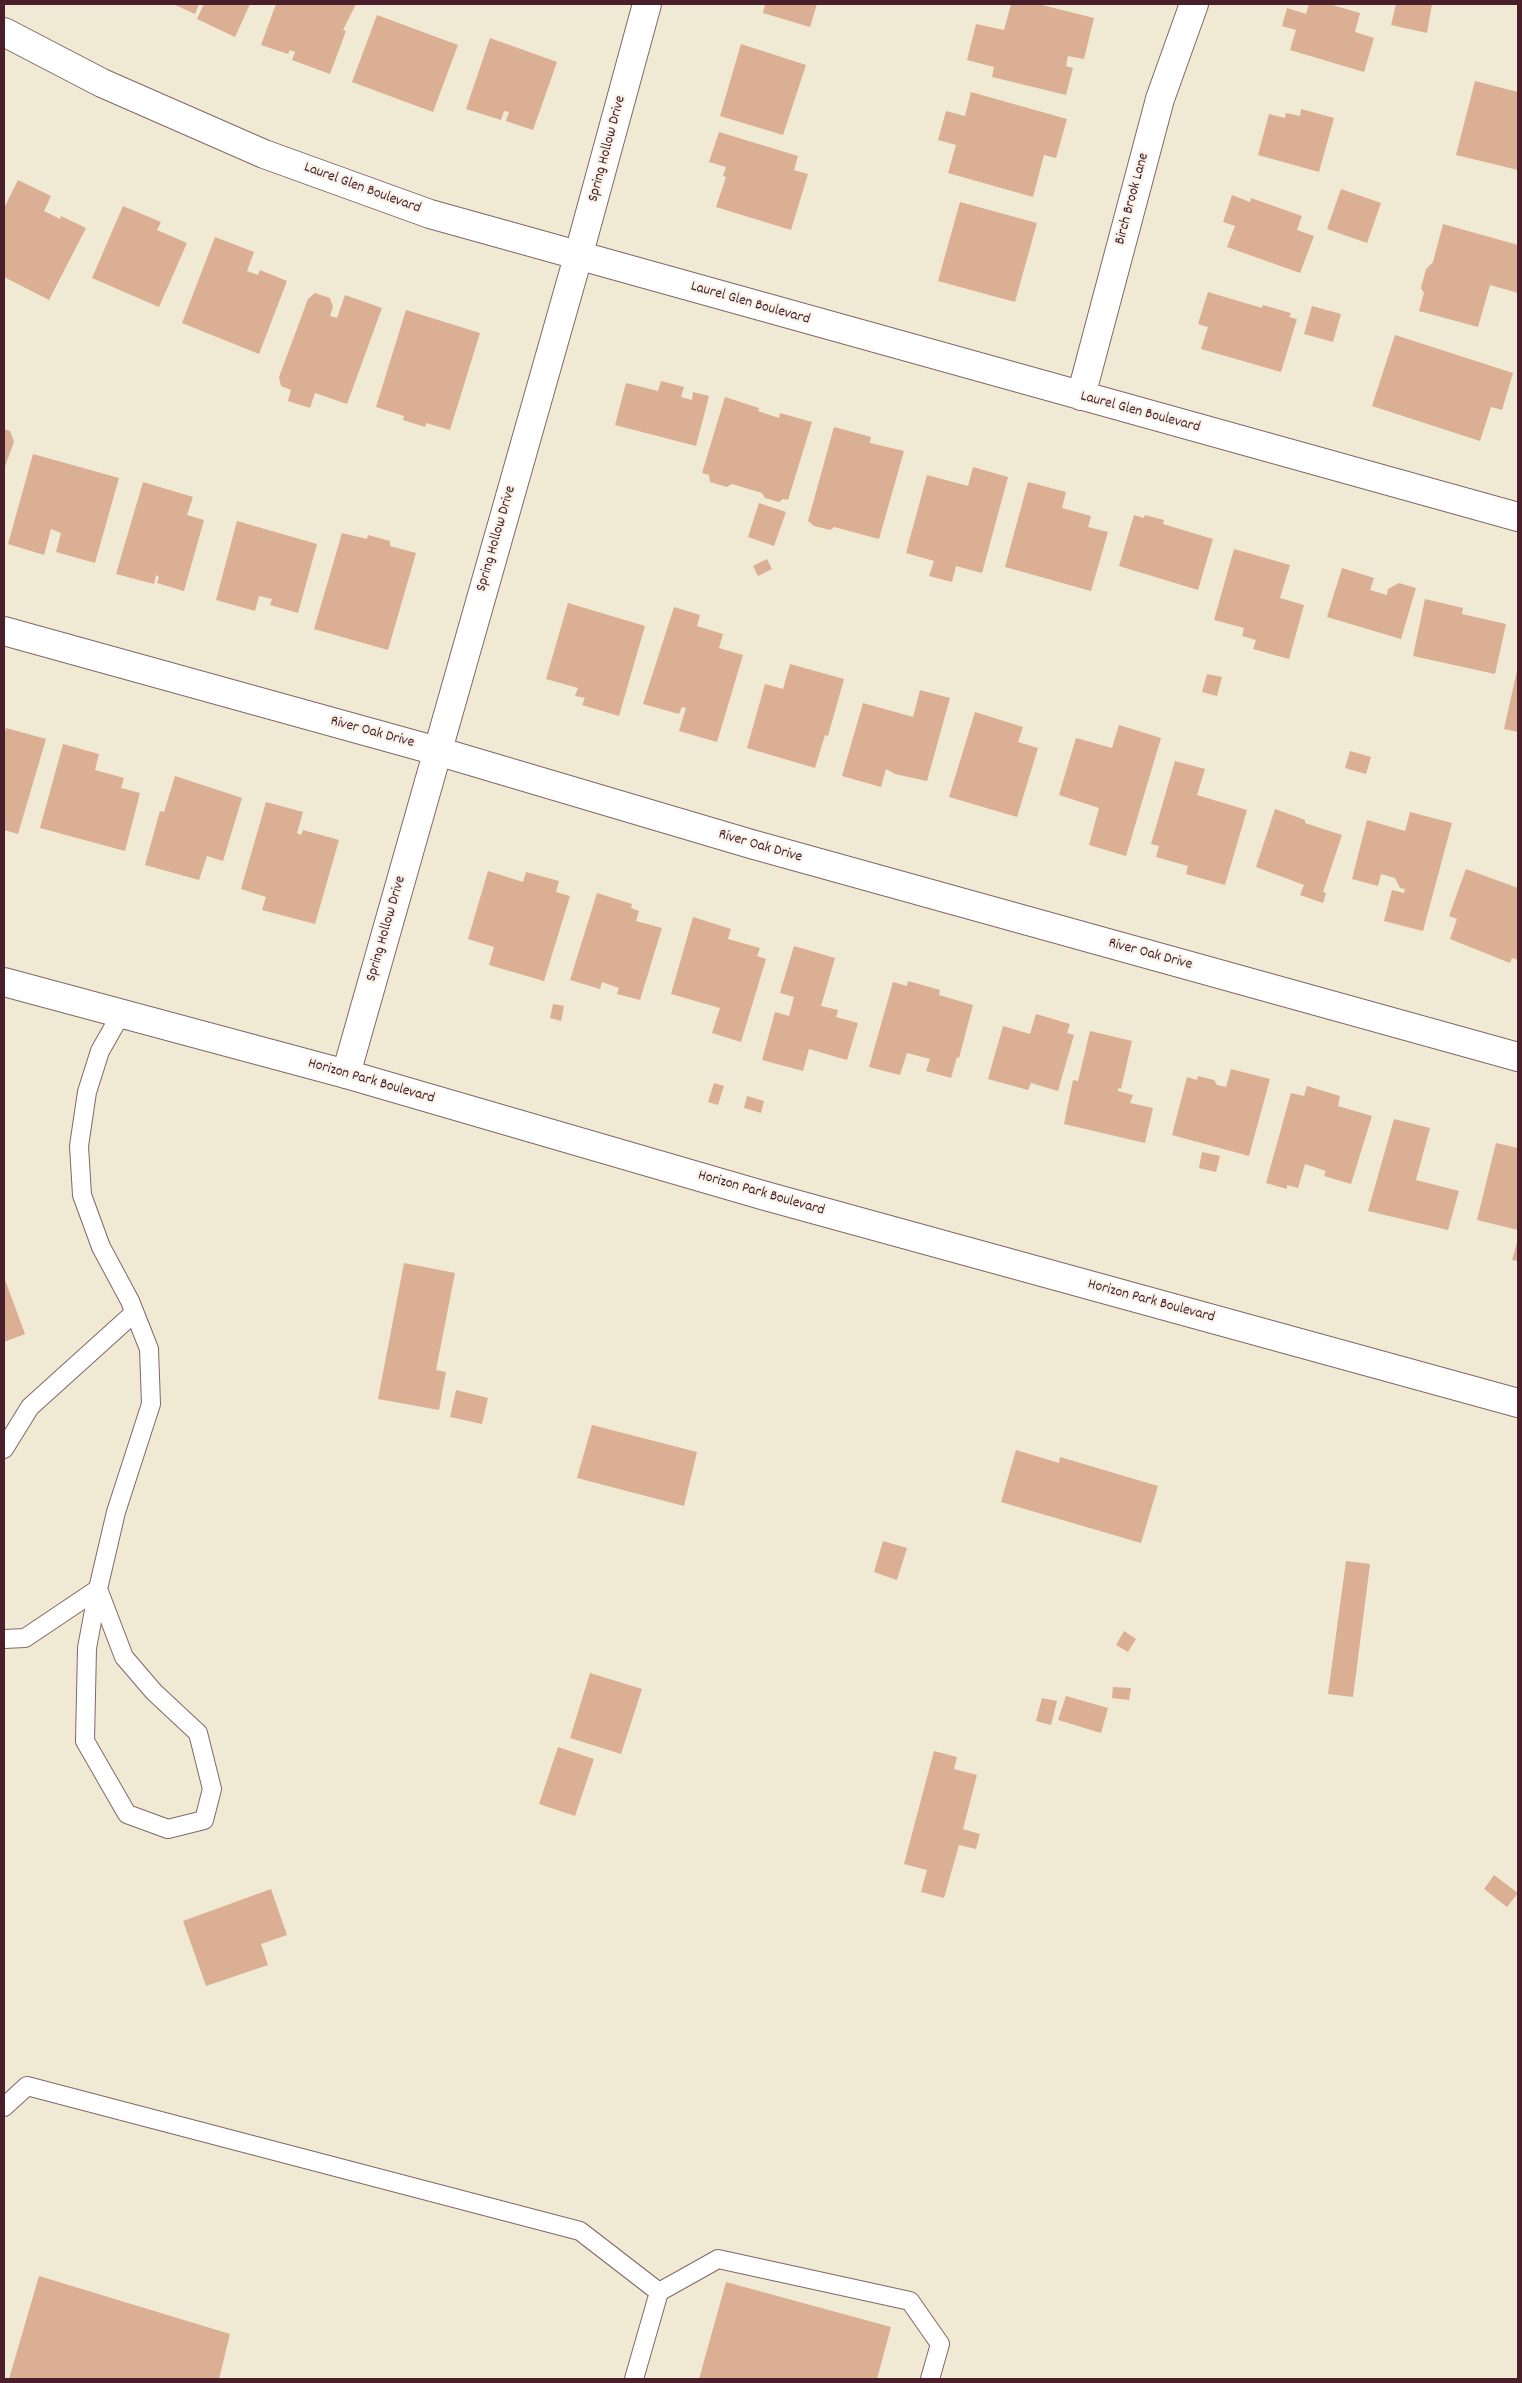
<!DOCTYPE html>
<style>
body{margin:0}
#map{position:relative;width:1522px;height:2383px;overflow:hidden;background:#f0ead4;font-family:Dekko,sans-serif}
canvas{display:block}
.frame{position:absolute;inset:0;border:5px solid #4a1f2b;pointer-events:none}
</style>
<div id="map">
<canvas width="1522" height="2383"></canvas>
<div class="frame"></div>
</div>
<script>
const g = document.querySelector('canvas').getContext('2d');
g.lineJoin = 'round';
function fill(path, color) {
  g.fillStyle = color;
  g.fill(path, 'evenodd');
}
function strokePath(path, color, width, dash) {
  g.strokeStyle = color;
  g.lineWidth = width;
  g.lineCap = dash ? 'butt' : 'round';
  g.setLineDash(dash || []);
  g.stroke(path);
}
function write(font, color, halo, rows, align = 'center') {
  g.font = font + ' Dekko,sans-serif';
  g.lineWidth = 4.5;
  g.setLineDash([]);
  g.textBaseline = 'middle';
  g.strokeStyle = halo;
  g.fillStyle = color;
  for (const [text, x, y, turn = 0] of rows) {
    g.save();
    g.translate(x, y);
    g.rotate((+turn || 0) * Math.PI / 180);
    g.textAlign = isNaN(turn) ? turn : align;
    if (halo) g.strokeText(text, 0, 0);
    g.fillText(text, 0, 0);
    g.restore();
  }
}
const building = new Path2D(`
 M173,4H199L195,14Z
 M204,4H250L235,37L197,19Z
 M276,4H356L343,30L346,31L330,74L292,60L295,52L290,50L288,54L261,45Z
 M765,4H817L810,27L763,13Z
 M1011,4H1038L1094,18L1084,59L1068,56L1066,66L1073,68L1066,95L992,77L994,67L967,60L976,24L1004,30Z
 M1309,4H1329L1360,13L1355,32L1374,38L1364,72L1290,50L1296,30L1282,26L1287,8L1306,14Z
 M1396,4H1432L1427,33L1391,25Z
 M377,15L458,45L433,112L352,82Z
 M490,38L557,62L533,130L506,121L509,112L504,111L501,120L466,109Z
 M741,44L806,65L783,135L720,116Z
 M1475,81L1518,92V170L1456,155Z
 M971,92L1067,119L1056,158L1044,155L1033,197L948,173L956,145L938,140L946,111L965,116Z
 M1301,109L1334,118L1319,172L1258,155L1269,114L1285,118L1286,113L1300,116Z
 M719,132L798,156L794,170L808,174L791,230L716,207L726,177L723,176L726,167L709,162Z
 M18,180L51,196L44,211L60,219L61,216L86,228L49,300L4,277V208Z
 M1341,189L1381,203L1367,243L1327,229Z
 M1232,195L1250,202L1251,198L1302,216L1297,230L1314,236L1300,273L1227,247L1235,226L1223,222Z
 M960,202L1037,223L1015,302L938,281Z
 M123,206L161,222L157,230L187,243L159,307L92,278Z
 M1443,224L1518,245V293L1490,285L1478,327L1419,311L1424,293L1421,288L1426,269L1433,262Z
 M215,237L254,252L247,271L258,275L260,270L287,281L259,354L182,323Z
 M1208,292L1262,308L1263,305L1291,313L1289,317L1297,319L1281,372L1201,349L1208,327L1198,324Z
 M315,293L330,298L333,307L330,316L337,318L345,295L382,308L347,404L315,393L310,408L288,401L291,390L281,386L279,377L308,299Z
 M1312,306L1341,314L1333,342L1304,334Z
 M406,310L480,333L450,430L426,423L425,427L403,420L404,416L376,407Z
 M1395,335L1513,373L1502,410L1491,407L1480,441L1372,406Z
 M661,381L684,387L681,397L692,400L693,392L709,396L696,446L615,425L626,383L658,391Z
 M725,397L759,408L758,411L779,418L780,413L812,422L788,500L783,499L779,502L765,498L762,493L732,484L727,487L710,482L709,475L702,473Z
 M834,427L871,437L870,443L904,451L879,539L834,527L830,530L814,526L808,521Z
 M4,429L10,431L14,442L4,469Z
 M33,454L119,478L95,563L56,552L61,533L51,529L44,555L8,544Z
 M973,467L1008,477L982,573L956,566L952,582L929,576L934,561L906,553L927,475L968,486Z
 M143,482L193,497L187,515L204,520L184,591L157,583L159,577L156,575L154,584L116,574Z
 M1028,482L1066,492L1062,508L1091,516L1088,527L1108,532L1091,591L1005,567Z
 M759,503L786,512L774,546L748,537Z
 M1134,515L1144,518L1145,515L1164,520L1163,524L1213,539L1198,590L1119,566Z
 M237,521L317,544L298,613L270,605L272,599L259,596L255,611L216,600Z
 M342,533L367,539L368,535L390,541V546L416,553L388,650L314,629Z
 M1234,549L1290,565L1280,598L1304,605L1289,659L1253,649L1256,640L1242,636L1244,628L1214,620Z
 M767,559L772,569L758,576L753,566Z
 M1342,568L1374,578L1370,590L1387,595L1388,589L1399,583L1416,588L1401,639L1327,617Z
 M1425,599L1463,608L1462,614L1506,624L1495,674L1413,656Z
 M568,603L645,626L619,716L582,705L585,698L575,696L578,688L546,679Z
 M674,607L700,615L697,626L723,634L719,648L743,655L717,742L679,731L686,708L682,707L679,714L643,704Z
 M790,664L844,679L828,736L825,735L815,768L747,748L765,684L783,689Z
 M1518,666V732L1504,729Z
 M1207,674L1222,677L1217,696L1202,692Z
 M920,690L950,698L927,781L895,774L886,769L881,787L842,776L863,703L913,717Z
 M975,712L1023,727L1018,742L1038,748L1017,817L949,797Z
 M1119,725L1161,738L1126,856L1089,845L1099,808L1059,795L1076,738L1112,748Z
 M6,728L46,739L18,834L4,830V735Z
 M63,744L99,754L95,770L124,778L121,788L140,793L125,851L40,828Z
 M1350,751L1371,757L1366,774L1345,768Z
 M1175,761L1205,769L1197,795L1247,810L1225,885L1186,874L1188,866L1156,857L1159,846L1151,844Z
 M175,776L242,798L223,861L207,856L199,880L145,865L160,811L164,812Z
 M266,802L303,812L297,833L301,835L303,830L339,840L315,924L262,910L266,897L241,889Z
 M1275,809L1305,820V823L1342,835L1323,892L1326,893L1323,903L1300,895L1304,885L1256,867Z
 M1410,812L1452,823L1423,931L1384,921L1392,890L1404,893L1405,889L1400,888L1395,878L1381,874L1378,886L1352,879L1367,820L1405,831Z
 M1466,869L1518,888V960L1512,958L1510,963L1450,939L1457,919L1449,916Z
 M488,871L523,882L526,872L559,881L556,892L570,896L544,981L489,965L494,947L468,939Z
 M597,893L632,904L631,908L639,911L636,921L662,928L640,1000L617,994L619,988L602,982L600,989L570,980Z
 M693,917L731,929L728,939L760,948L757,956L766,959L741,1042L712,1033L720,1008L671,994Z
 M794,946L835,958L821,1006L838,1010L836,1017L858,1023L847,1060L809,1049L803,1071L762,1060L775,1012L789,1016L794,997L780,993Z
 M908,981L940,990L939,995L973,1005L959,1058L957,1057L951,1078L926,1071L930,1059L907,1053L900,1075L869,1067L893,982L907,986Z
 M553,1004L564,1006L561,1021L550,1018Z
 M1036,1014L1070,1024L1067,1033L1074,1035L1058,1091L1031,1083L1028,1090L988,1079L1003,1026L1030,1034Z
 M1090,1031L1132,1041L1121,1089L1118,1088V1091L1133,1095L1130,1103L1153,1108L1145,1143L1064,1124L1073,1080L1078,1081Z
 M1231,1069L1270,1079L1249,1156L1172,1135L1187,1077L1197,1080L1198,1076L1214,1080L1217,1085L1226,1087Z
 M714,1083L724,1086L718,1105L708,1102Z
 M1307,1086L1340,1096L1338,1106L1372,1116L1351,1184L1324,1176L1326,1171L1305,1164L1298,1188L1287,1185V1189L1266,1183L1291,1093L1304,1096Z
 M747,1096L764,1101L761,1113L744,1108Z
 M1394,1119L1430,1128L1416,1180L1459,1191L1448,1230L1368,1211Z
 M1496,1143L1518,1148V1230L1477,1220Z
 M1202,1152L1220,1156L1216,1172L1199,1168Z
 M1518,1239V1261L1512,1260Z
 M404,1263L455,1273L436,1370L446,1372L439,1410L378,1399Z
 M4,1277L25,1334L4,1342Z
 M456,1390L488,1398L482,1424L450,1417Z
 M592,1425L697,1452L684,1506L577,1478Z
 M1016,1450L1059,1463L1060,1457L1158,1486L1141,1543L1001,1502Z
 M883,1541L907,1548L897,1580L874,1572Z
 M1346,1561L1370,1564L1353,1697L1328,1694Z
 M1124,1631L1136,1639L1128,1652L1116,1645Z
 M590,1673L642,1689L621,1754L570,1738Z
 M1113,1687L1131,1688L1129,1700L1112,1698Z
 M1066,1696L1108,1708L1101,1733L1058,1720Z
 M1042,1698L1057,1701L1051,1725L1036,1721Z
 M558,1747L594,1759L575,1816L539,1804Z
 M934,1751L957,1757L954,1769L977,1775L963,1829L980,1834L976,1849L959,1845L944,1898L921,1892L927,1870L904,1864Z
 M1494,1875L1518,1893L1507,1907L1484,1889Z
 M271,1889L287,1935L261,1944L268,1965L206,1986L183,1921Z
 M39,2276L230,2334L219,2379H9Z
 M726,2282L891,2327L877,2379H699Z`);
const service = new Path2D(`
 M4,1449L30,1407L134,1313
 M4,1639L25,1638L98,1589L124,1657L154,1692L198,1733L212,1789L204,1820L168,1829L127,1814L85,1741L87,1648L98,1589L116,1512L151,1404L149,1349L130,1301L101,1247L82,1195L79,1146L87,1092L100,1051L121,1014
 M4,2107L27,2086L580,2231L659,2292
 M634,2379L659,2292L718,2259L910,2301L940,2344L930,2379`);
const minor = new Path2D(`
 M4,32L102,83L264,154L430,214L1518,517
 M1081,396L1160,99L1194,4
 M4,631L437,751L751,844L1518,1057
 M346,1074L578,257L647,4`);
const tertiary = new Path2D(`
 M4,982L346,1074L762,1195L1518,1403`);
const streetNames = [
 ["Spring Hollow Drive",608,149,-75],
 ["Laurel Glen Boulevard",362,189,20],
 ["Birch Brook Lane",1133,199,-75],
 ["Laurel Glen Boulevard",750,304,16],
 ["Laurel Glen Boulevard",1140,413,15],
 ["Spring Hollow Drive",497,539,-74],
 ["River Oak Drive",372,733,15],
 ["River Oak Drive",760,847,16],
 ["Spring Hollow Drive",387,929,-74],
 ["River Oak Drive",1150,955,15],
 ["Horizon Park Boulevard",371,1082,16],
 ["Horizon Park Boulevard",761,1194,16],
 ["Horizon Park Boulevard",1151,1302,15]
];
fill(building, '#dbaf93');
strokePath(service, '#846666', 20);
strokePath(minor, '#846666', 30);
strokePath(tertiary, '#846666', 30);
strokePath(service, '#fff', 18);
strokePath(minor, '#fff', 28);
strokePath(tertiary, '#fff', 28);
write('15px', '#4a1f2b', '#f7f3e8', streetNames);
</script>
